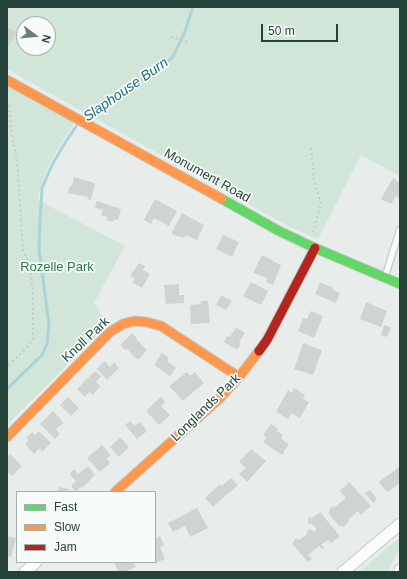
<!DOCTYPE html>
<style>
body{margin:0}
#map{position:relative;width:407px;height:579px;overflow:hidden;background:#e8edeb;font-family:Helvetica,sans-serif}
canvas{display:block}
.frame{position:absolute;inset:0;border:8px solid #24423a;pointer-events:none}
.legend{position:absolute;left:16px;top:491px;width:140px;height:72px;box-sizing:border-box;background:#f7fbf9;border:1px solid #a3b1ad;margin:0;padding:5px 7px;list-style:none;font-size:12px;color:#24423a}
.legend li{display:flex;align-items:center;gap:8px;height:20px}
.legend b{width:20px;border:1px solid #a3b1ad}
.north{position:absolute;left:16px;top:16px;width:40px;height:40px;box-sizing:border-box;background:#f7fbf9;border:1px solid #a3b1ad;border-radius:50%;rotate:106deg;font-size:11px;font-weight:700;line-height:16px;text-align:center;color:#24423a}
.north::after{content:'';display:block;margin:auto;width:14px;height:18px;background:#697e78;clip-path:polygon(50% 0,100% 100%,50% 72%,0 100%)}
.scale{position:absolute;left:261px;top:24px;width:77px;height:18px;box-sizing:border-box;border:2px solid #24423a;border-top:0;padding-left:5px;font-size:12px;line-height:14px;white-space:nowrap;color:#24423a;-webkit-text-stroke:3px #f7fbf9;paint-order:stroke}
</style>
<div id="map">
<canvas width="407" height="579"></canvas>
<div class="frame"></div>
<ul class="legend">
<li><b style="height:5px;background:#63d668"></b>Fast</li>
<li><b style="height:5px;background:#ff974d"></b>Slow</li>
<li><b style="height:5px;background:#b3261e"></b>Jam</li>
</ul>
<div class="north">N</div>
<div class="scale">50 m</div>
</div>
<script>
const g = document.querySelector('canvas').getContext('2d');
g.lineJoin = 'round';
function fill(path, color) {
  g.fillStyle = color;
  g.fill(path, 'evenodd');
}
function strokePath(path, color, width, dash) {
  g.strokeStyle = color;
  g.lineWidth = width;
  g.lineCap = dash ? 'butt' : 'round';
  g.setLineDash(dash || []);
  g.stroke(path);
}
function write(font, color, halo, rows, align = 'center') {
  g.font = font + ' Helvetica,sans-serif';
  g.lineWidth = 3.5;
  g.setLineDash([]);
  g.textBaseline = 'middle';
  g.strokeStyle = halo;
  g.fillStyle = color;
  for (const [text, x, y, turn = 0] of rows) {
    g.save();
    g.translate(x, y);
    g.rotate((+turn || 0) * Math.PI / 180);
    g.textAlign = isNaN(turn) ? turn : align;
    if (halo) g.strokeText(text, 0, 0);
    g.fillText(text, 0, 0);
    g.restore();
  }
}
const green = new Path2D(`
 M7,7H400V176L361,155L318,239L288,226L7,69ZM24,24H48V48H24Z
 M7,83L75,122C59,147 42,171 38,200L125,246L94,303L108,324L7,425Z
 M400,537V547L388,572H359Z`);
const stream = new Path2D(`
 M86,117L105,101L130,88L172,58L184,34L193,7
 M7,389L42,355L47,344L49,325L39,250L40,219L42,188L52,165L63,146L77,125`);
const building = new Path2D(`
 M7,27L17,32L9,46L7,45Z
 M74,177L95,183L91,200L87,199L88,197L68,193L70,186H72Z
 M393,178L400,183V199L396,196L391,204L381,199Z
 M155,199L177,211L169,226L154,218L151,224L144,220Z
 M97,201L121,209L118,220L114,219L113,222L107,220V217L101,215L103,210L95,208Z
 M182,213L204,225L197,240L186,235L184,238L173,235L172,232Z
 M223,235L239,242L232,257L216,249Z
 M262,255L281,265L273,285L266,282L267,278L253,273Z
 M139,263L145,266L143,270L150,274L142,288L132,282L135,279L130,276Z
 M251,282L268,291L261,305L243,296Z
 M320,282L333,288L332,289L340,293L336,303L315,294Z
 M179,284V295H184V303L166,304L164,285Z
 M221,295L232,301L226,310L216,305Z
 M200,301H208L210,323L191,324L190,305L201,304Z
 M366,302L387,311L381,327L360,319Z
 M311,311L323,316L314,338L298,331L303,318L307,319Z
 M384,325L391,327L387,337L381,335Z
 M236,327L245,333L239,343L241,344L237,350L224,342L227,336L230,337Z
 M132,333L137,338L136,339L147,350L138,360L127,349L125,350L120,345Z
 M303,343L322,350L313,375L294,369Z
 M162,353L169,358L167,361L176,368L170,376L154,365Z
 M105,361L110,367L114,362L119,368L107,380L97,369Z
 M95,371L101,376L96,382L100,386L93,395L89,392L85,397L77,389Z
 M187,372L190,376L195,372L204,383L183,401L169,386Z
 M294,388L305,395L303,399L309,402L300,418L291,413L288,419L276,412L288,390L292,393Z
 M68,397L79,408L71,416L60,405Z
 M161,397L165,402L161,406L170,415L159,425L146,411Z
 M53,411L64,423L56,429L60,434L55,439L40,424Z
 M130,421L134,426L140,422L147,431L137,439L125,425Z
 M271,424L278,429L277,431L283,435L281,439L289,444L282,455L263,442L266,438L263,435Z
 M39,431L51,443L42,452L39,449L34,454L25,444L29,440L26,438L32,432L35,435Z
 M120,437L129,447L119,457L110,447Z
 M102,445L111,455L107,459L110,463L100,472L87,458Z
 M251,449L266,461L247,482L239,474L246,468L239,462Z
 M10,454L22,466L12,476L7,471V458Z
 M88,466L95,475L82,488L81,487L76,492L71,486L76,481L70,475L71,472L73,470H75L78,474Z
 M400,466V483L387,492L379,482Z
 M231,478L238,485L213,507L205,498L220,484L222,486Z
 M349,482L371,506L361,515L358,511L348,520L349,522L343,527L341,525L340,527L329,514V509L333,506L335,507L346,498L340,491Z
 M59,487L69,489V492H58Z
 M370,490L377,499L373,503L365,493Z
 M197,508L208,528L190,537L185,526L173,532L168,523Z
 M320,512L340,536L331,543L328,540L321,545L324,548L322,549L319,546L308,555L312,559L308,562L292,544L296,538L299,540L307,534V531L310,529L314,532L317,529L312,524L308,523L309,517L312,518Z
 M7,536L16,538L11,557L7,556Z
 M160,536L164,545L160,547L165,559L156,563L155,538Z
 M114,562H133L136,567L124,572H118Z`);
const path = new Path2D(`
 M171,37L187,42
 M7,101L9,103L11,130L17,160L23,250L30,266L33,294V338L29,345L7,367
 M311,148L314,181L321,203L313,232`);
const lane = new Path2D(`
 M385,277L400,229`);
const street = new Path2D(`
 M25,572L36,562
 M343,572L400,524
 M399,572L400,570`);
const fast = new Path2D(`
 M222,199L279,231L315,248L400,284`);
const slow = new Path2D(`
 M7,80L222,199
 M7,437L110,332L123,324L134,321L146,322L161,326L239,377
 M115,492L219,399L239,377L259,351`);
const jam = new Path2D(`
 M259,351L267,340L315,248`);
const streetNames = [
 ["Monument Road",207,176,29],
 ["Knoll Park",86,340,-43],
 ["Longlands Park",206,408,-44]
];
const parkNames = [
 ["Rozelle Park",57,267]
];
const waterNames = [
 ["Slaphouse Burn",126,90,-35]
];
fill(green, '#d1e6d8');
strokePath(stream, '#a9d4db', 3);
fill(building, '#cfd4d2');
strokePath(lane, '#c5cac8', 8);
strokePath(street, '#c5cac8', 13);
strokePath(fast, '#c3cbc8', 11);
strokePath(slow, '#c3cbc8', 11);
strokePath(jam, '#c3cbc8', 11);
strokePath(path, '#c3ccca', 2, [2, 3]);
strokePath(lane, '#fcfcfc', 5.5);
strokePath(street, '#fcfcfc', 11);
strokePath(fast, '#63d668', 9);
strokePath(slow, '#ff974d', 9);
strokePath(jam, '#b3261e', 9);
write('13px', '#24423a', '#f7fbf9', streetNames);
write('13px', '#2d7a4b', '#f7fbf9', parkNames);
write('italic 14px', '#1c6f80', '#f7fbf9', waterNames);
</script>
